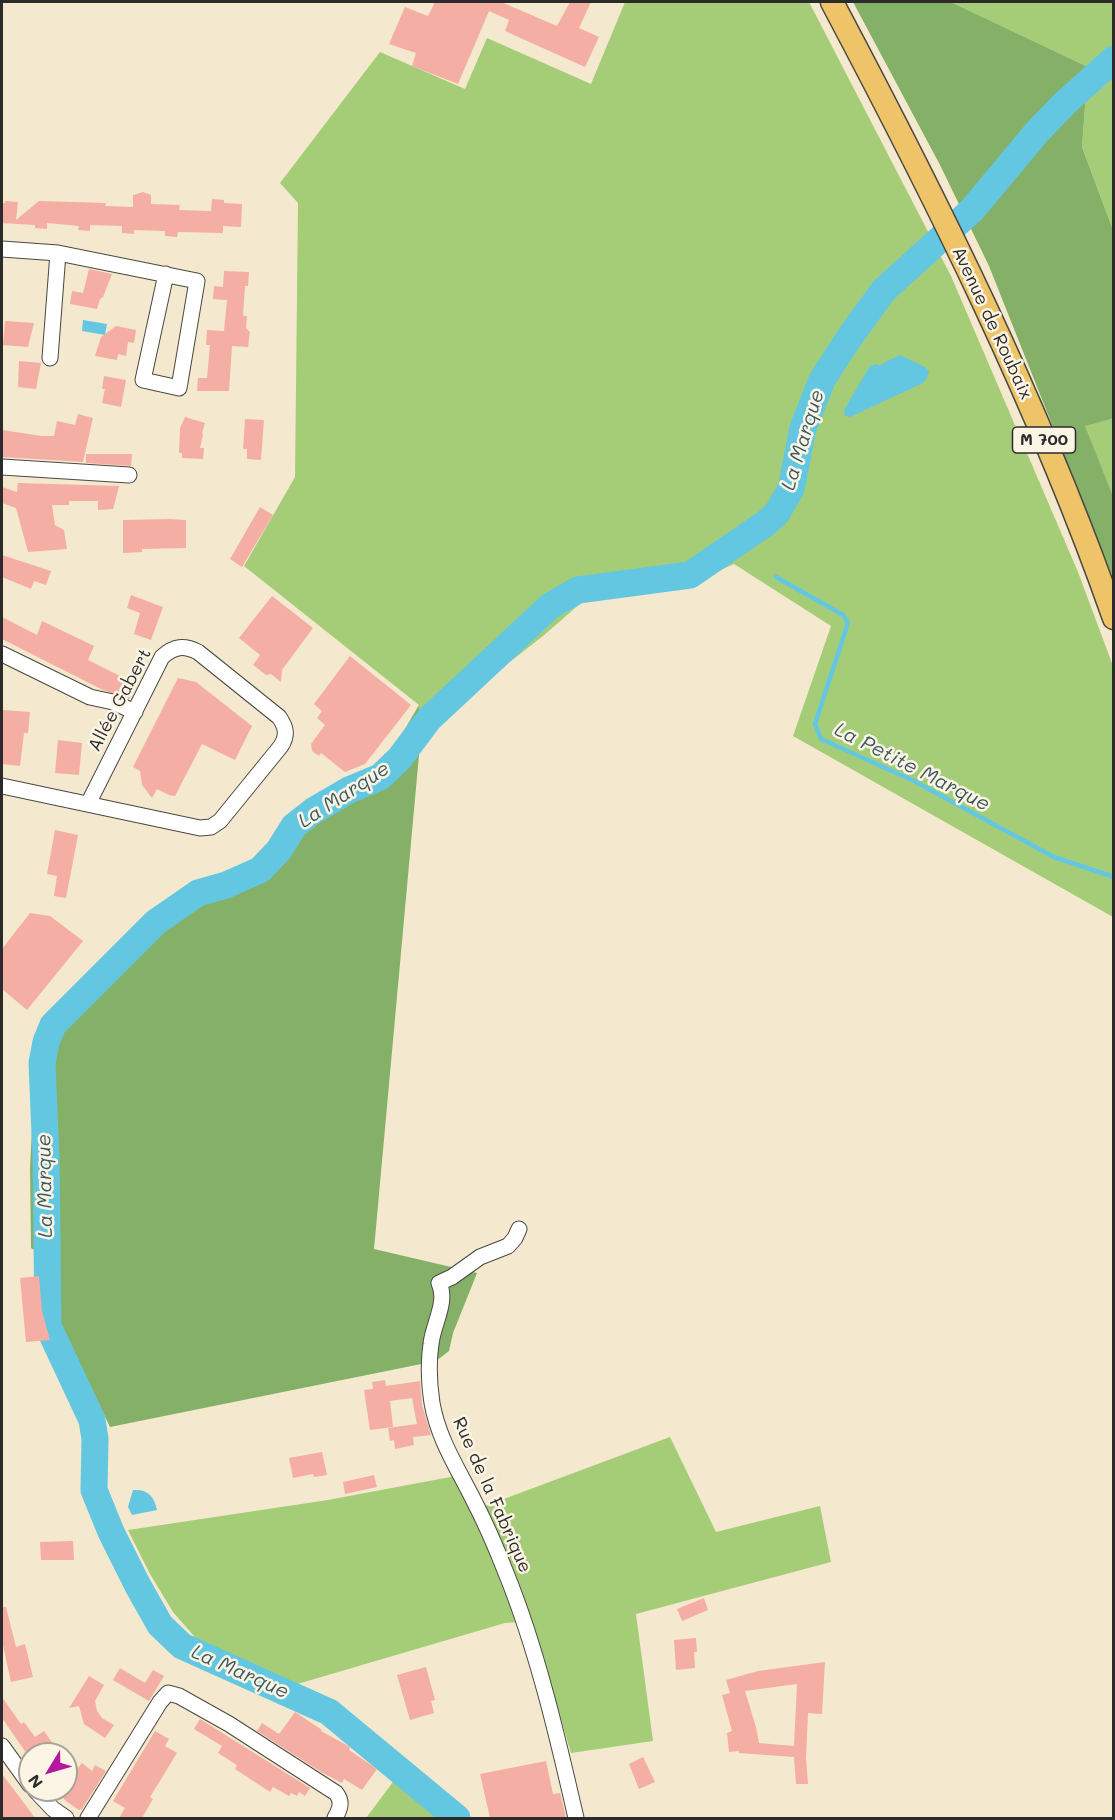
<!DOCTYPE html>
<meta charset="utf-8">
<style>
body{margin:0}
#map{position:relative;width:1115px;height:1820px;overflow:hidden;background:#f4e9ce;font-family:Mali,sans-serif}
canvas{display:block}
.frame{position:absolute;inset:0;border:3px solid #2b2b2b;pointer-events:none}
.north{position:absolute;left:18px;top:1742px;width:60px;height:60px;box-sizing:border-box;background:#fcf5e5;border:2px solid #a8a49b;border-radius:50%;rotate:233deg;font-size:16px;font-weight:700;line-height:24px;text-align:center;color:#2b2b2b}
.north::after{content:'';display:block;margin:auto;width:21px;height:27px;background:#b5179e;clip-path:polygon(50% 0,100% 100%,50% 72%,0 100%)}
</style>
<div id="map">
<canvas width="1115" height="1820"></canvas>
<div class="frame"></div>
<div class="north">N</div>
</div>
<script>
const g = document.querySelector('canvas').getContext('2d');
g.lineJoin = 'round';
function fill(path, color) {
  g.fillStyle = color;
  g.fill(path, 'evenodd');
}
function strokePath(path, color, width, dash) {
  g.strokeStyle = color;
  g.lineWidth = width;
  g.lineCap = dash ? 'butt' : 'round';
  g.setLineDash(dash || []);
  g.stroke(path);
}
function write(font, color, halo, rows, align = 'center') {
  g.font = font + ' Mali,sans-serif';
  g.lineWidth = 5;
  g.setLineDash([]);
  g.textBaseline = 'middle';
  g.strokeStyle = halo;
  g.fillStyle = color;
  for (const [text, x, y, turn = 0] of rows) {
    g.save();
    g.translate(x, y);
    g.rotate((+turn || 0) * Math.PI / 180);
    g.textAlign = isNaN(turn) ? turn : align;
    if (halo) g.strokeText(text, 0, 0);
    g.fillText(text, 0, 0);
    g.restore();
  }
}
const green = new Path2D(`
 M625,2H809L951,276L1078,572L1113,666V917L793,736L831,626L734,564L687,585L590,595L543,636L465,697L420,744L419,705L244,566L295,477L298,203L280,183L380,52L465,89L487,38L591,84Z
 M951,2H1113V230L1082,147L1088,67Z
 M1113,418V496L1084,425Z
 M670,1437L716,1532L820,1506L831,1562L636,1614L653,1741L571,1753L532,1621L505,1623L294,1685L200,1643L173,1612L150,1574L128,1530L328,1500L466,1474L485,1506Z
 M399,1774L451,1818H366Z`);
const forest = new Path2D(`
 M853,2H951L1088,67L1082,147L1113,230L1114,418L1085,426L1113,496V578L989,266L940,165Z
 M419,705L420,744L374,1249L477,1273L453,1333L449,1351L436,1361L110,1427L60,1322L59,1265L31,1248L30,1167L37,1038L73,993L182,893L230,877L257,863L317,799L386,761Z`);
const water = new Path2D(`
 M83,320L107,324L105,335L82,331Z
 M900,355L925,367L929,372L927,378L923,383L850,417L845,416L844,410L870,366L876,364L880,366L885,362Z
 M133,1490C148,1489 154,1496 157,1510L132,1515L128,1507Z`);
const stream = new Path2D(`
 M776,577L843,615L848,623L815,724L821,739L914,781L1054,857L1114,877`);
const river = new Path2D(`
 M457,1818L329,1712L182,1646L160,1625L138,1586L111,1532L94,1490L95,1439L92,1420L48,1326L46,1158L42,1063L46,1042L53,1025L156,922L198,893L226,885L260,870L279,850L294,826L313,811L349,790L380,777L399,759L429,719L550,606L578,590L690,575L766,523L777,513L791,489L803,428L822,380L849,338L883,291L972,210L1037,132L1066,102L1114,59`);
const building = new Path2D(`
 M435,2H501L557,26L570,2H591L579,28L599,37L585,67L505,31L509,20L489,11L458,84L412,66L416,53L389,44L405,7L428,16Z
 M143,192L151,195V204L180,205L179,210L211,211L212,199L224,200V203L242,204L241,227L223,226V233L178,232L177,237L165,236V231L134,230V234L122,233V226L90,225V231L78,230L79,226L47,223V229L35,228V225L2,223V203H5V201L18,202L16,220L39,201L106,203L105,206L133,207V195Z
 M89,269L112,274L103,297L100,299L97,309L70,304L72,291L83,293Z
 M224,271L249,272L248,286H245L243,316H247L246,328L250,332L248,347L232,346L229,391H197L198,378H207L210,345H206L207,330L224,331L227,300L213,299L214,286L223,287Z
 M5,321L34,323L28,347L3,345Z
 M116,326L136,330L134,343L128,342L126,356L118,354L117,360L95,356L101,337Z
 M19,361L41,363L36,389L18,387Z
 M104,376L126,380L121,407L102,403L105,389H102Z
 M78,414L93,418L83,462L2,457V430L42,436H54L57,421L75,425Z
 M185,417L205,423L202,433L203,435L200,448H204L203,459L182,458V453H179L180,428Z
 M245,419L264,420L261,460L247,459V449H243Z
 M86,454H132L131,466L86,463Z
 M18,483L119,486L113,509L98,510V501H69V505H52L55,525L64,530L67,549L28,552L16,508L2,503V487L17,492Z
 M260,507L273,515L242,567L230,559Z
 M170,519L186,520V548L142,549V552L123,553V520Z
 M2,555L51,571L46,585L34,581L31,589L2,577Z
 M131,595L163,607L151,640L134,634L140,613L127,608Z
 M272,596L313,628L282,670L281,682L271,674L266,675L253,665L260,655L239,638Z
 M2,617L37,635L42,621L94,646L88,660L136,684L129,699L103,690L2,639Z
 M350,656L411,705L365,764L345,772L321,753L319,756L312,751L311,744L325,725L317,718L322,711L314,704Z
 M178,678L196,682L252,726L235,760L202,744L175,796L169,795L157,789L152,798L142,785L140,771L133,767Z
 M2,710L30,712L28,733H24L20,766L2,764Z
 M58,740L82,743L79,775L55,773Z
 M55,830L78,835L66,898L54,896L57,876L47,874Z
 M30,913L50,916L83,941L27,1010L2,989V949Z
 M39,1276L42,1311L50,1340L26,1342L20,1278Z
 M385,1380L386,1386L420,1381L422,1405L431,1435L413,1437L414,1445L395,1449L394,1440L390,1441L388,1428L417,1424L412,1398L390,1401L393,1427L370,1430L364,1390L373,1389L372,1382Z
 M322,1452L327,1475L314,1477L313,1474L293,1478L289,1458Z
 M374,1475L377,1487L345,1494L343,1482Z
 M73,1541L74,1560H41L40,1542Z
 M704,1598L708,1610L682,1621L677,1609Z
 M2,1607H6L16,1647L25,1644L33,1677L11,1682L2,1641Z
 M696,1638L697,1652H694L695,1668L676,1670L674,1640Z
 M825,1662L822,1714L808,1713L806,1758L808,1784H796L794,1757L739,1753V1751L729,1752L727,1733L732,1731L722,1695L730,1693L726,1680L758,1671ZM797,1684L794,1746L759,1743L756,1727L745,1691Z
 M426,1667L435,1700L431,1701L434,1713L410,1720L397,1675Z
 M120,1668L145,1683L153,1670L164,1676L149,1701L113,1680Z
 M89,1676L104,1685L95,1701L97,1711L102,1718L114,1725L105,1738L84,1724L79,1706L69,1708Z
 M2,1697L21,1724L24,1722L35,1737L44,1731L60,1754H27L2,1718Z
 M295,1712L322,1730L321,1731L350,1747L349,1750L377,1769L362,1790L344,1779L342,1783L321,1772L257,1731L262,1723L279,1734Z
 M200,1719L310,1788L305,1796L299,1792L297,1796L291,1793L289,1796L273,1787L270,1792L235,1769L237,1765L218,1753L222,1746L194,1729Z
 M155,1731L169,1739L165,1746L177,1753L150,1797L153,1799L142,1818H119L125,1808L113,1801Z
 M66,1753L78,1768L82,1763L92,1771L95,1765L106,1771L82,1809L79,1810L66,1801L56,1790H66Z
 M643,1757L655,1782L639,1789L629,1764Z
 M546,1761L553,1794L560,1793L566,1818H490L480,1774Z
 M2,1774L18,1795L35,1818H2Z`);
const minor = new Path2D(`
 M2,249L58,253L197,281L179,388L143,380L166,274
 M50,358L58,253
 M2,467L129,475
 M2,654L90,697L113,702L135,712
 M2,786L200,828L211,827L220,821L281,746C288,735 286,727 279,717L198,652C184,645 174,646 162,657L88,804
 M519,1229L515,1238L508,1246L480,1257L452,1277L439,1283C448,1302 433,1324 431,1344C428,1364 429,1383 432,1403C438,1437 455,1464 471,1495C484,1520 496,1547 506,1573C537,1649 558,1739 576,1818
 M2,1746L30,1785
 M35,1790L53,1809L66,1818
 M88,1818L160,1702L168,1693L179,1696L229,1724L336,1793C343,1802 340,1809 335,1818`);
const highway = new Path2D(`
 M832,2C938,202 1039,405 1114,618`);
const shields = [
 [1044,440,63]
];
const shieldNames = [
 ["M 700",1044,440]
];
const streetNames = [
 ["Avenue de Roubaix",992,323,65],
 ["Allée Gabert",120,700,-62],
 ["Rue de la Fabrique",492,1495,66]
];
const waterNames = [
 ["La Marque",803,440,-73],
 ["La Petite Marque",912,767,27],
 ["La Marque",344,795,-33],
 ["La Marque",45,1186,-91],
 ["La Marque",240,1672,24]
];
fill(green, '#a5cd78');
fill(forest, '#84b068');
fill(water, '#63c7e1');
strokePath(stream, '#63c7e1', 4.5);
strokePath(river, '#63c7e1', 27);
fill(building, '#f4aea3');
strokePath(minor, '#494843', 17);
strokePath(highway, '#494843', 25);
strokePath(minor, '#fff', 15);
strokePath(highway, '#efc469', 22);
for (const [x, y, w] of shields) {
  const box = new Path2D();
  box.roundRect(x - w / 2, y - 13, w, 26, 4.5);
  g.fillStyle = '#fcf5e5';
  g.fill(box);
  strokePath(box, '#2b2b2b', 1.5);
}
write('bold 16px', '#2b2b2b', null, shieldNames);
write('18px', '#2b2b2b', '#fcf5e5', streetNames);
write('italic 20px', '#3c5a62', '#fcf5e5', waterNames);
</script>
